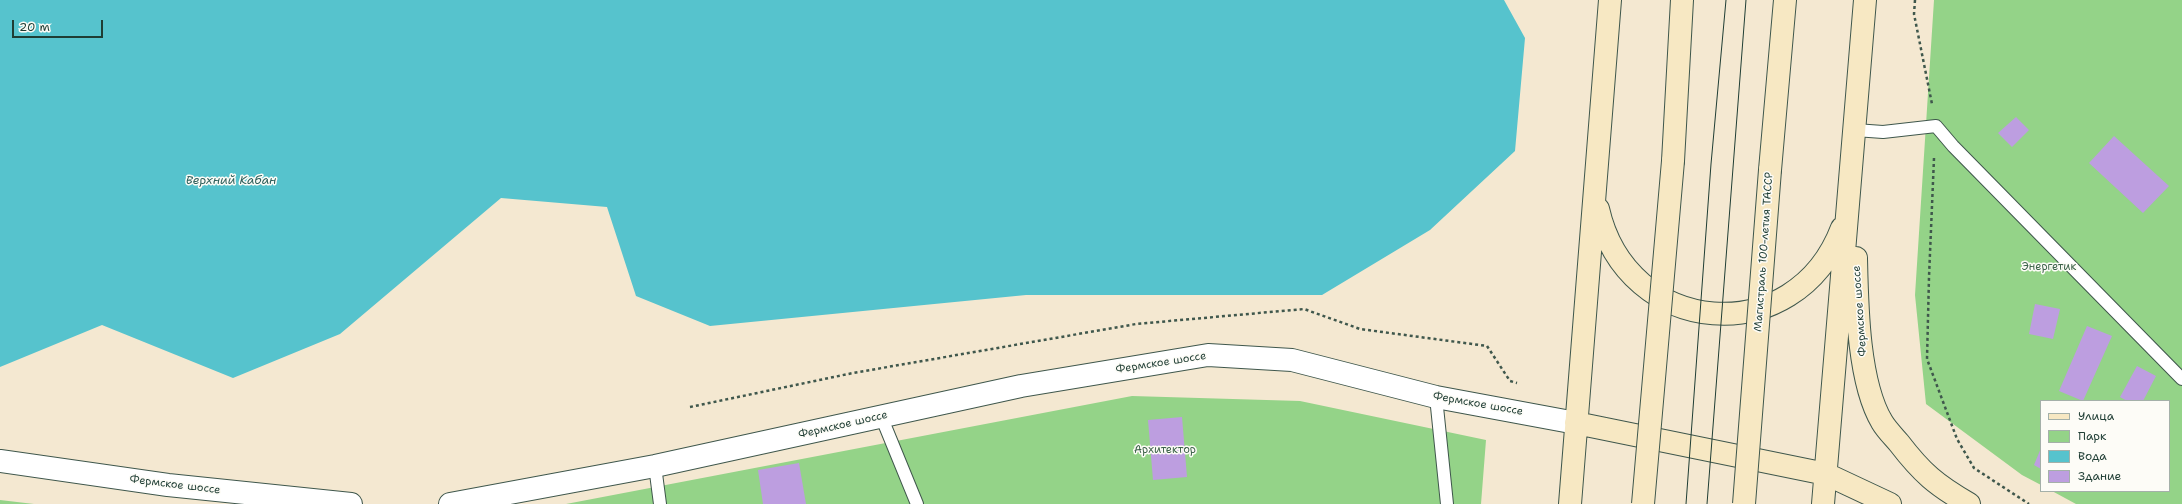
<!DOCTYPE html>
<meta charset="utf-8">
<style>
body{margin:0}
#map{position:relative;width:2182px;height:504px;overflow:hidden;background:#f4e8d1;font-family:"Shantell Sans",sans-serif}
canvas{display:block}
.legend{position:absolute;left:2040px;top:400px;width:130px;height:92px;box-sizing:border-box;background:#fdfcf7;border:1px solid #a4b0a9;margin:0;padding:5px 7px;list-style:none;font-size:12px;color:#1f3d34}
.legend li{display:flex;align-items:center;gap:8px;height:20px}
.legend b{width:20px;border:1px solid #a4b0a9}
.scale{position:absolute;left:12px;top:20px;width:91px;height:18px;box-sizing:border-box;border:2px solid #1f3d34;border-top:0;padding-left:5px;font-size:12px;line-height:14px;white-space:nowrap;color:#1f3d34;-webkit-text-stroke:3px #fdfcf7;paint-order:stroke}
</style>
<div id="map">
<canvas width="2182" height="504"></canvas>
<ul class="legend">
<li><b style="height:5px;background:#f7e8c3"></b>Улица</li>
<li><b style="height:11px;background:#94d388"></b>Парк</li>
<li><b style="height:11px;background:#56c3cd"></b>Вода</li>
<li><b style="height:11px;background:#bd9ee0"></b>Здание</li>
</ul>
<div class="scale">20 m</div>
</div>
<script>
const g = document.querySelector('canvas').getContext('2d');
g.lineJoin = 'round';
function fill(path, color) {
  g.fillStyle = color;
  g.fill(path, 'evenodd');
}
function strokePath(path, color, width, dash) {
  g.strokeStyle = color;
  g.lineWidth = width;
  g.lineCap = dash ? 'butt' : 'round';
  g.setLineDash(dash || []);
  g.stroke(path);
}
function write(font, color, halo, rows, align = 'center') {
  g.font = font + ' "Shantell Sans",sans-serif';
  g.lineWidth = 3;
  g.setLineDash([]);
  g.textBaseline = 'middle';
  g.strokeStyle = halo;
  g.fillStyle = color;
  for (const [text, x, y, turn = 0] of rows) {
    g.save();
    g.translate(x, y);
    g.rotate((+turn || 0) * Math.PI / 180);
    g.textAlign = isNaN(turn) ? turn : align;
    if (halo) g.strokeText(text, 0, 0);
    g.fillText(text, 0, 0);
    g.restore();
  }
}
const green = new Path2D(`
 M1934,0H2182V504H2076L2052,491H2169V401H2041V485L2022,475L1926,404L1915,295Z
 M1132,396L1300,401L1486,440L1481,504H566Z
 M0,500L34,504H0Z`);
const water = new Path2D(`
 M0,0H1504L1525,38L1515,151L1430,230L1322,295H1026L710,326L636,296L607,207L501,198L340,334L233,378L102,325L0,367Z`);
const building = new Path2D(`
 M2016,117L2029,130L2012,147L1998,133Z
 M2114,136L2169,186L2143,213L2089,163Z
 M2035,304L2060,309L2053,339L2029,334Z
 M2087,326L2112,336L2083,401L2059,391Z
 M2137,366L2156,376L2143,401H2127L2120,397Z
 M1182,417L1187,477L1153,480L1148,420Z
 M2041,448V469L2034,465Z
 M799,463L806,504H763L758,470Z`);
const path = new Path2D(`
 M1915,0L1914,14L1932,104
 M1934,158L1929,277L1927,359L1957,439L1974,468L2029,504
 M690,407L853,373L1136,324L1304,309L1360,329L1487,346L1510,381L1517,383`);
const service = new Path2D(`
 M1855,130L1883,132L1936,126L1953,146L2182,379
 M1436,397L1447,504
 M881,416L917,504
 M655,466L660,504`);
const tertiary = new Path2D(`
 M0,461L168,485L351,504
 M450,504L655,466L1021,386L1208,355L1292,360L1436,397L1576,423`);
const secondary = new Path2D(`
 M1673,161L1682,0
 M1770,170L1785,0
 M1598,209C1627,338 1795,352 1842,228
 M1856,258C1857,304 1858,382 1882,422C1886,429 1893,436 1899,443C1922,473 1936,485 1969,504
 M1576,423L1826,474L1890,504
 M1570,504L1610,0
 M1823,504L1865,0`);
const tram = new Path2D(`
 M1686,504L1711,164L1726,0
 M1707,504L1746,0`);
const secondaryBridge = new Path2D(`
 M1643,504L1673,161
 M1744,504L1770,170`);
const streetNames = [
 ["Магистраль 100-летия ТАССР",1764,252,-86],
 ["Фермское шоссе",1860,311,-94],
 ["Фермское шоссе",1161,363,-9],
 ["Фермское шоссе",1478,404,10],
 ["Фермское шоссе",843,425,-13],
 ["Фермское шоссе",175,485,7]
];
const parkNames = [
 ["Энергетик",2049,267],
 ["Архитектор",1165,450]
];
const waterNames = [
 ["Верхний Кабан",231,181]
];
fill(green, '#94d388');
fill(water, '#56c3cd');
fill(building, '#bd9ee0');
strokePath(service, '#3f574c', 14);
strokePath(tertiary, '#3f574c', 24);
strokePath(secondary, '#3f574c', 24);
strokePath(path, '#3f574c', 2.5, [3, 3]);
strokePath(service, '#fff', 12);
strokePath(tertiary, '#fff', 22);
strokePath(secondary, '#f7e8c3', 22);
strokePath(tram, '#1f3d34', 1);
strokePath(secondaryBridge, '#3f574c', 24, []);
strokePath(secondaryBridge, '#f7e8c3', 22);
write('11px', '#1f3d34', '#fdfcf7', streetNames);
write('11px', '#3c6249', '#fdfcf7', parkNames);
write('italic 12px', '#2d5e5a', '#fdfcf7', waterNames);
</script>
